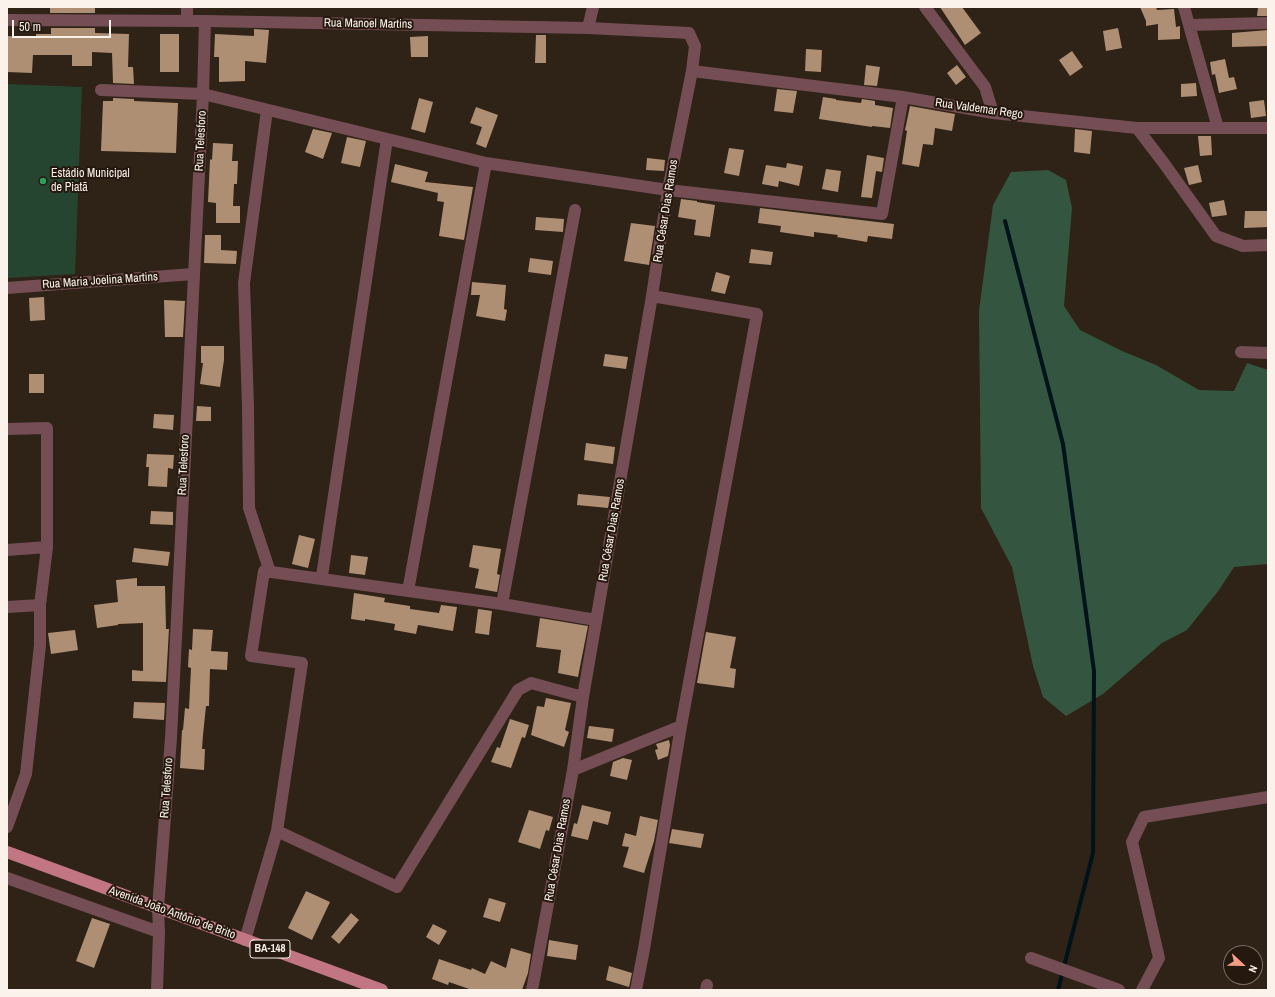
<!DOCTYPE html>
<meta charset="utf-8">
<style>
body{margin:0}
#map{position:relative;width:1275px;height:997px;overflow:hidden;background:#2f2217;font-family:"Archivo Narrow",sans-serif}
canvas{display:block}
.frame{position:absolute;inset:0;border:8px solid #fbf2eb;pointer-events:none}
.north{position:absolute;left:1223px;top:945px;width:40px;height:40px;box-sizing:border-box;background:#25180e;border:1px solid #7b6f66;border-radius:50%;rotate:112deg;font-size:11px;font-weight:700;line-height:16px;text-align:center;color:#fbf2eb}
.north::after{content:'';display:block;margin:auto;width:14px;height:18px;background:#f39f84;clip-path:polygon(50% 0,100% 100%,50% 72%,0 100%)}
.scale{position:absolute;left:12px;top:20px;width:99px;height:18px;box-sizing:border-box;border:2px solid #fbf2eb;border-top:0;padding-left:5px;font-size:12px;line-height:14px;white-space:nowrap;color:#fbf2eb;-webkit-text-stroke:3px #25180e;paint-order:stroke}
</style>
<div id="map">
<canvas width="1275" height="997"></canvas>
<div class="frame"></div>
<div class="north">N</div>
<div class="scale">50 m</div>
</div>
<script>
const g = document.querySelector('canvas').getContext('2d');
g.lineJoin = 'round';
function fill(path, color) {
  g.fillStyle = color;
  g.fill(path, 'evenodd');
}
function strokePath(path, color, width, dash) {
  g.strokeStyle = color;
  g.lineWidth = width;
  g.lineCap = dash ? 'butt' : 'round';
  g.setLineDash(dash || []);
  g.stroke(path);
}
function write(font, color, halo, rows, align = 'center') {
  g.font = font + ' "Archivo Narrow",sans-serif';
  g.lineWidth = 4;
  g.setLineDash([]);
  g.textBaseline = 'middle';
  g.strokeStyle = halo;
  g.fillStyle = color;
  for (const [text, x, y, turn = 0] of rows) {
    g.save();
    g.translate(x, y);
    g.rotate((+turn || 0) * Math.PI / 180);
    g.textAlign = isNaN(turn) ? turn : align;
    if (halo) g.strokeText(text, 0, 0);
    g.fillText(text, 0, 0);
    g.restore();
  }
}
const green = new Path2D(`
 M7,84L82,87L75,274L7,278Z`);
const forest = new Path2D(`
 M1048,170L1066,180L1072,208L1064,306L1080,330L1122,351L1156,365L1199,390L1234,391L1247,363L1268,370V564L1234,567L1219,590L1187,630L1162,643L1103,694L1066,716L1043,697L1033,666L1012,567L981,508L979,311L993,205L1011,172Z`);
const stream = new Path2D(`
 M1005,221L1063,444L1094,671L1093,853L1058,990`);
const building = new Path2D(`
 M50,7H95V13H50Z
 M940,7H962L981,33L965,45Z
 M1140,7H1156L1157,10L1174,9L1176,27L1180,26V39L1158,40V24L1146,26V21Z
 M1258,7H1268V16H1257Z
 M51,28H95V33L129,34L128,67H133L134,84L113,83L112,53L92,52V66H72V55H33L32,73L7,72V36L36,37V34H51Z
 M1118,28L1122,48L1106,51L1103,31Z
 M254,29L269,30L266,63L245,61V81L219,82V57H214L215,34L254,36Z
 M1268,30V46L1232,47V33Z
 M160,34H179V72H160Z
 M536,35H546V63H535Z
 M428,36V57H411L410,37Z
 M806,49L822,50L821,72L805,71Z
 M1072,51L1083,67L1070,76L1059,60Z
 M1225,59L1229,78L1234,77L1237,89L1219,93L1215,74L1212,75L1210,62Z
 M866,65L880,67L877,86L864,85Z
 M957,65L966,77L956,85L947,73Z
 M1196,83L1197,96L1181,97V84Z
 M777,89L797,91L793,113L774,111Z
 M823,97L836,99V100L861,103L862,99L875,101V105L893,108L890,128L872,126V127L819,119Z
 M113,98L134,99V101L178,103L176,153L101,151L103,101H113Z
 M419,98L433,102L425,133L411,129Z
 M1264,100L1266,116L1251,118L1249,102Z
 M910,106L955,114L952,131L935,128L933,145L923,144L919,167L902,164L907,131L905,130Z
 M476,107L498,115L486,148L476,144L482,127L470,123Z
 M313,129L332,133L323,159L305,152Z
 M1075,129L1092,131L1090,154L1074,152Z
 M1198,136H1211L1212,155L1200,156Z
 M347,137L366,141L360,167L341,163Z
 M213,143L233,144L232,161H238L237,184H234L233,206H240V223H216V203L208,202L210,159L212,160Z
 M729,148L744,150L739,176L724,173Z
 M867,155L884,158L882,172L876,171L872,198L861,197Z
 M647,158L665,160L664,171L646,170Z
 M787,163L803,166L799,186L779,181L778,187L762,184L766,165L786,168Z
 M395,164L428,172L425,182L473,187L464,240L439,236L444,202L437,201L438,193L391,182Z
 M1198,165L1202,182L1189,185L1184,168Z
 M826,169L841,171L838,192L822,189Z
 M681,199L697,201V202L715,205L710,237L694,235L696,220L678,217Z
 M1224,200L1227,215L1212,217L1209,203Z
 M760,208L894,224L892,239L868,236L867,242L837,237L838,235L814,232V237L780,232L781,226L758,223Z
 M1245,211H1268V227L1244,228Z
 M536,217L564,219L563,232L535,230Z
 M631,223L655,226L649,265L624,261Z
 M205,235H221V250L237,251L236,264L204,263Z
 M751,249L773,252L771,265L749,263Z
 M530,258L553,261L551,275L528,272Z
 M716,272L730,276L725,294L711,291Z
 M472,282L506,285L504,309L507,310L505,321L476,316L480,295H471Z
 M44,297L45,320L30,321L29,298Z
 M164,300L185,301L183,337H165Z
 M201,346H224V360L220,387L200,384L203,363H201Z
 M605,354L628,357L626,369L603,366Z
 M29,374H44V393H29Z
 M197,406L211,407V421H196Z
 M154,414L174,415L173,430L153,428Z
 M586,443L615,447L613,464L584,460Z
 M147,454L174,455L173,469L168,468L167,487L148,486L149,467H146Z
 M578,494L610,497L608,508L577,505Z
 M151,511L173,512V525L150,524Z
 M299,535L315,539L308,568L292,564Z
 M473,545L501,549L497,574L500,575L497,592L475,588L479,569L469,567Z
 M134,548L170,552L168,566L132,562Z
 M351,555L368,557L365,575L349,573Z
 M137,578V586H165L166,629H169L166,682L132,681V670L143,671V623L118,624V625L97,628L94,605L118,602L116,580Z
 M354,593L385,598L384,602L410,606V609L439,613L441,605L457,607L453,631L418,625L416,634L394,630L395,624L365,619V621L351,619Z
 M478,609L492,611L489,635L475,633Z
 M540,618L588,626L578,677L558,673L561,650L536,647Z
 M193,629L213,630L211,651L228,652L227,670L210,669L209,706H206L203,735L202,749H205L204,770L180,768L182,730H183L185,708L189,709L191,668L188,667L189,649L192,650Z
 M75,630L78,650L51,654L48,633Z
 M706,632L736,637L730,668L736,669L734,688L697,683Z
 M546,698L571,703L565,730L569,732L564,747L531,735L537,706L544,707Z
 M134,702L165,703L164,720L133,718Z
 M510,719L529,725L525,738L522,737L511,768L491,762L497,747L500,748Z
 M589,726L614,729L612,742L587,738Z
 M669,740L670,745L668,756L658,760L655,750L658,749L656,744Z
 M623,758L632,760L627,780L610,776L613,762Z
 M582,805L611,812L608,825L593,821L588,840L571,836L574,823L577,824Z
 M529,810L553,817L549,831L546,830L540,849L518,842Z
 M640,816L658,820L654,841L644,873L623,867L629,847L622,846L625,833L636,836Z
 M672,829L704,834L701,848L669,843Z
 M306,891L330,902L312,940L288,928Z
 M489,898L506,903L500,922L483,917Z
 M351,913L359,920L339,944L331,937Z
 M92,918L110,924L94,968L76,961Z
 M433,924L447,931L439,945L426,937Z
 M549,940L578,945L576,960L547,956Z
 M511,948L531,954L528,973L522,990H472L449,982L448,985L432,979L439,959L471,970L472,968L485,974L491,961L506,968Z
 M609,966L632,973L629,987L606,980Z`);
const minor = new Path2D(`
 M925,7L985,87L993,113
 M1184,7L1218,128
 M187,21V7
 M1189,25L1268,23
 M692,71L903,97L993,113L1137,128H1268
 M101,90L203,94L486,163L668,190L882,214L903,97
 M267,110L244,283L248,407L249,508L270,572
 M1137,128L1163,162L1216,236L1243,246L1268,245
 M7,288L193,274
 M1241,352L1268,353
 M7,429L47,428V547L7,550
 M322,576L387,139
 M408,591L486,163
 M502,604L575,210
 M7,607L40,605
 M573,770L681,726
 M7,827L26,774L40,645V605L47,547
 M277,831L397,887L518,690L531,683L583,697
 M7,878L159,932
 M245,940L277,831L302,663L251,656L264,571L502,604L596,620
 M1031,958L1119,990
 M157,990L159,932L158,908L171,738L203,94L205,21
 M532,990L573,770L583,697L652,296L668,190L692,71L695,46L689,33L588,28
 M636,990L644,949L681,726L757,314L652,296
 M706,990L707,985
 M1142,990L1159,958L1132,842L1144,817L1268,797`);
const tertiary = new Path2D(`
 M7,20L205,21L588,28L593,7`);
const primary = new Path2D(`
 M7,852L382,990`);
const markers = [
 [43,181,4,"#2e9e5b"]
];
const shields = [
 [270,949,40]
];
const shieldNames = [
 ["BA-148",270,949]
];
const streetNames = [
 ["Rua Manoel Martins",368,24,1],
 ["Rua Valdemar Rego",979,109,8],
 ["Rua Telesforo",201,141,-87],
 ["Rua César Dias Ramos",666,211,-81],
 ["Rua Maria Joelina Martins",100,281,-4],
 ["Rua Telesforo",184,465,-87],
 ["Rua César Dias Ramos",612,530,-80],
 ["Rua Telesforo",167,788,-86],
 ["Rua César Dias Ramos",558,850,-80],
 ["Avenida João Antônio de Brito",172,913,20]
];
const poiNames = [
 ["Estádio Municipal",51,174],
 ["de Piatã",51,188]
];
fill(green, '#264531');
fill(forest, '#345640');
strokePath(stream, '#00131b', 4);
fill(building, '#ae8f74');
strokePath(minor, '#744e54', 12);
strokePath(tertiary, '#744e54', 12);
strokePath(primary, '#c27683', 12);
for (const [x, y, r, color] of markers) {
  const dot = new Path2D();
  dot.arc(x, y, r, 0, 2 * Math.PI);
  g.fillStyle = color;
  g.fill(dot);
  strokePath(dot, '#25180e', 1.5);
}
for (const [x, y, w] of shields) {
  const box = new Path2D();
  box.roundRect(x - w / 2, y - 9, w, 18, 3);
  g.fillStyle = '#25180e';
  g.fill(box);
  strokePath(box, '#fbf2eb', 1);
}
write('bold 11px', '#fbf2eb', null, shieldNames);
write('12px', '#fbf2eb', '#25180e', streetNames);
write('12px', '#fbf2eb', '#25180e', poiNames, 'left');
</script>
